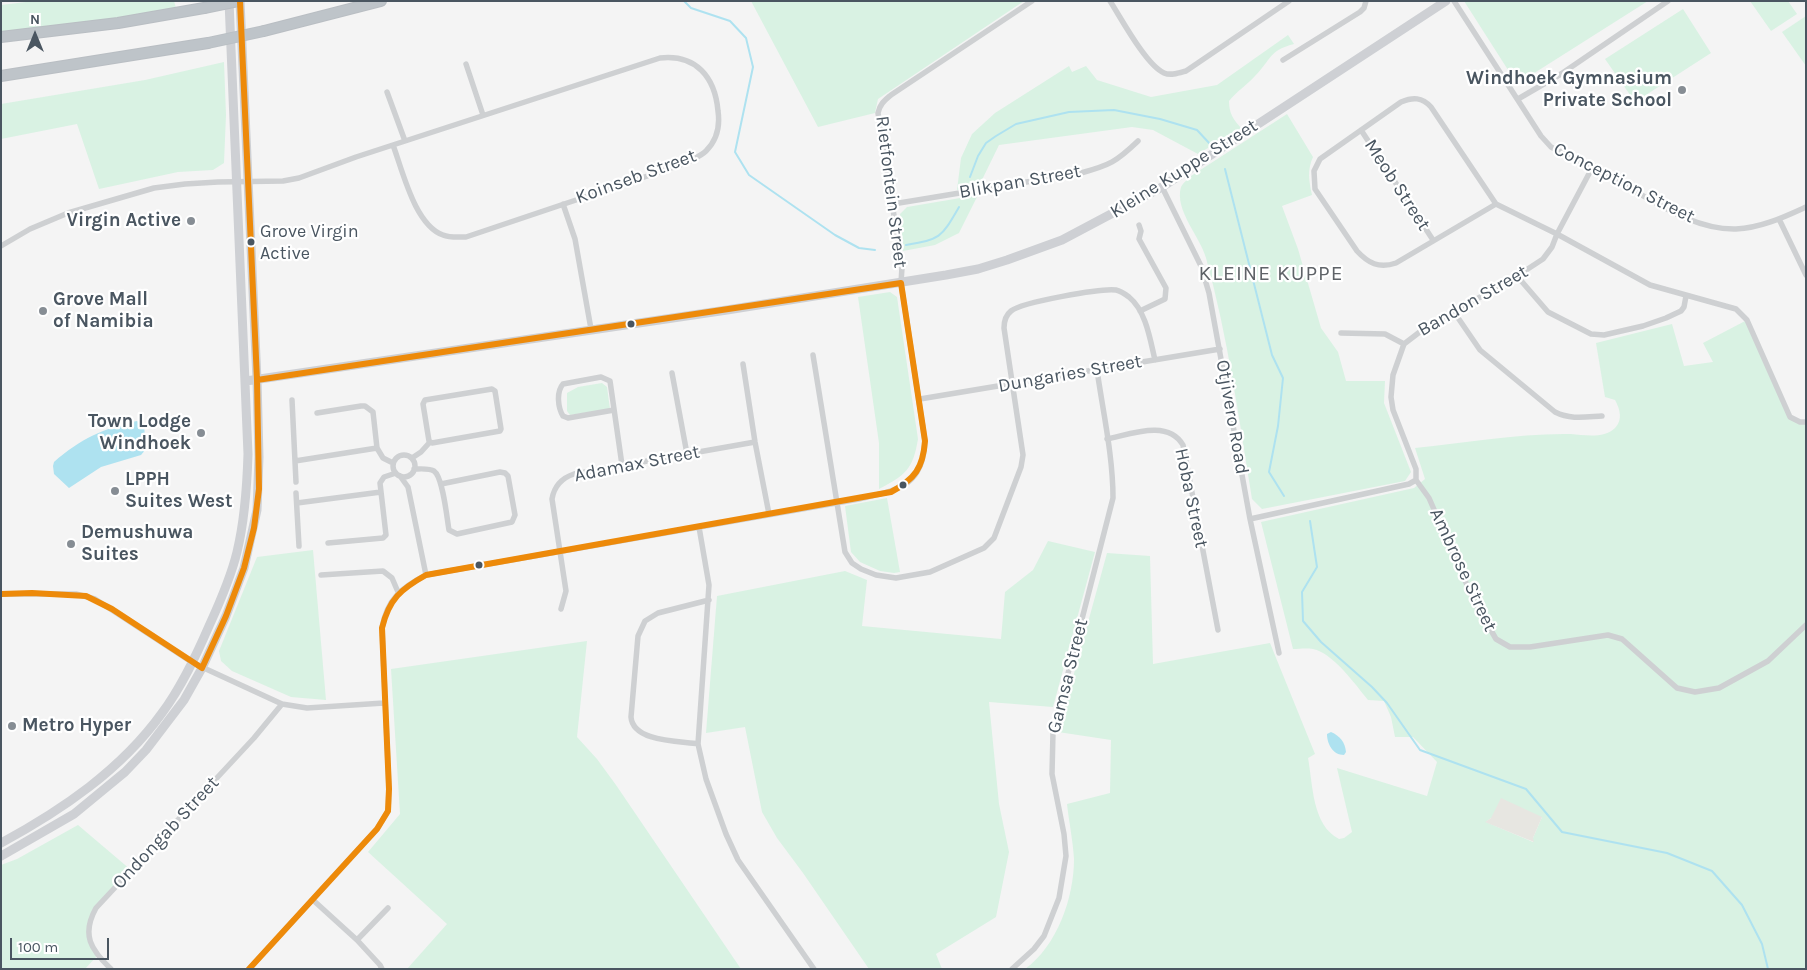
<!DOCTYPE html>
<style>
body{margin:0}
#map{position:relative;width:1807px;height:970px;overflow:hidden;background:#f4f4f4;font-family:Karla,sans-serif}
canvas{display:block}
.frame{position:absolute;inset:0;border:2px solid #4a5661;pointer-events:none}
.north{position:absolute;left:10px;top:10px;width:50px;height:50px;-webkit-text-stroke:4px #fff;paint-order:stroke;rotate:0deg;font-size:14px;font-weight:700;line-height:20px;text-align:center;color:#4a5661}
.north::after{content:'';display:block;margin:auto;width:18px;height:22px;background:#4a5661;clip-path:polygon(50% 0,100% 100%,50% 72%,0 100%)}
.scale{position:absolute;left:10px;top:938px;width:99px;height:22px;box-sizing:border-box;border:2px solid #4a5661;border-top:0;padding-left:6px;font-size:15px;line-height:18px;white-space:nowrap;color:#4a5661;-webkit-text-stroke:4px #fff;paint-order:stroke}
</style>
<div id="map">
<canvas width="1807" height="970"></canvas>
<div class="frame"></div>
<div class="north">N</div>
<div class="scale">100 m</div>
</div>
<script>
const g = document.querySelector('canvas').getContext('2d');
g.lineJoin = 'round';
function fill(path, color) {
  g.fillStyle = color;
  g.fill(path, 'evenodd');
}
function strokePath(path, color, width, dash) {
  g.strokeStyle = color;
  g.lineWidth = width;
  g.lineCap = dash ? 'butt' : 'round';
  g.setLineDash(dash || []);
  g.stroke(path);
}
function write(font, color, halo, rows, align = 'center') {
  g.font = font + ' Karla,sans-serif';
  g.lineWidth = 4.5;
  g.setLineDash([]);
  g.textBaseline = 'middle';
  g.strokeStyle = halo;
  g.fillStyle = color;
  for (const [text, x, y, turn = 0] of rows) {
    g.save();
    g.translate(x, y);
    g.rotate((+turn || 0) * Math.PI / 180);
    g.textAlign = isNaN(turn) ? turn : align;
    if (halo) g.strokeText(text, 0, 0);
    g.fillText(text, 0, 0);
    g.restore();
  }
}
const green = new Path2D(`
 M34,1H174L176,8L116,20L1,32V5Z
 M751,1H1024L878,99L875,113L818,127Z
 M1464,1H1648L1517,84Z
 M1750,1H1788L1797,14L1771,31Z
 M1683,9L1711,53L1635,102L1605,59Z
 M1806,16V66L1782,32Z
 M1288,35L1294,44C1268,51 1272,59 1255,76C1247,85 1237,91 1229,101C1229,113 1233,119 1241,128L1198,154L1153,130L1132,127L999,145L979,186L957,190L961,158L972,134L995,113L1069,66L1072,72L1086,66L1097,80L1151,97L1217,85Z
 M224,62L226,115L224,163L213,170L178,172L99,189L77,124L1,139V104L145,80Z
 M1287,114L1313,157C1307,170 1309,181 1312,195L1282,206L1298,249L1321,328L1338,352L1346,381H1385L1384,403L1411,472L1405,481L1262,509L1252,499C1239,419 1228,337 1206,258C1201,238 1174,210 1181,187C1183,183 1188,179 1191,176Z
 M978,195L959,233L935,245L903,251L900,214L907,207Z
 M890,292L897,297L918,439C913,469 906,475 879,489V443L858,297Z
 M1747,320L1790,417L1806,422V969H1025C1057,946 1074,898 1074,859C1073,841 1069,822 1067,804L1110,793L1111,740L1058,732L1107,553L1150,556L1153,664L1270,643L1315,754L1308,758C1313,785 1312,825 1339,839L1344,838L1352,832L1337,768L1427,796L1437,762L1413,737H1395L1391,717L1384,701L1368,700C1355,684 1333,653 1313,649C1306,648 1299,649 1293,649L1261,522L1414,488L1425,479L1415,448C1466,443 1519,433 1571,434C1584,435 1604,439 1615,428C1623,420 1620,409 1615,400L1605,397L1596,343L1672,324L1684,366L1713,362L1703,343ZM1542,817L1533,838V842L1486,822L1491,818Z
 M602,383L607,387L610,409L570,415L567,411V393L578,387Z
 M887,498L900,572L894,573L880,571L860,562L851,552L845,506Z
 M1048,541L1095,552L1053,707L989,702L999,804L1009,852L996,917L936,954L942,969H869L803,873L777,838L762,812L745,727L706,733L717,596L845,571L867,580L862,626L1001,639L1005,592L1033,570Z
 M313,550L326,700L291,697L232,671L221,661L219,651L257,557Z
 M587,641L577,737L597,759L616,785L741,969H407L447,924L368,852L400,814L391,669Z
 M78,825L131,870L96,908L88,927L97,956L85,969H1V865L17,859Z`);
const sand = new Path2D(`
 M1501,798L1542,817L1533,838L1534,842L1485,822L1491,818Z`);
const water = new Path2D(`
 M137,421L144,425L146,449L141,455L101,467L69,488L54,474L53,466L54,462C80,439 104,428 137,421Z
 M1331,732C1340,736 1345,742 1346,752L1344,755C1333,755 1327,744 1327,734Z`);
const stream = new Path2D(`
 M684,1L691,8L730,21L746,38L753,67L735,152L749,175L835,235L859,248L875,250
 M1225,169L1272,355L1283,378L1278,426L1269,472L1284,496
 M970,177L978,156L986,143L996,136L1016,124L1069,112L1114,110L1160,119L1197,130L1210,144
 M906,245C941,239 941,238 959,207
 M1310,521L1317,567L1302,592L1303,621L1321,642L1372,687L1387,703L1420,750L1526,789L1562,832L1667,853L1712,871L1742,905L1762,944L1768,969`);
const street = new Path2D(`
 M1110,1C1121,18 1146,65 1164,73C1171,76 1179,73 1186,71L1289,1
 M1454,1L1541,136L1551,147C1577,160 1602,173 1626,186C1660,205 1696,230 1736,229C1761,228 1784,217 1806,207
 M1283,60L1360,12L1364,8L1366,1
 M466,64L483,115
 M387,92L405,141
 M1518,99L1561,74L1668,1
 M1361,130L1433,240
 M1162,187L1201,266L1209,293L1250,519L1279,653
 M563,204L575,239L591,329
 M893,204L1081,173C1110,165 1116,162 1138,141
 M1496,204L1396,263C1379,269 1368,263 1357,251L1315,189L1314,171L1320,159L1401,102C1413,97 1422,97 1431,107L1496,204L1557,234L1650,285L1736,309L1747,320L1790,417L1800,422H1806
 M1779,219L1806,275
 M1139,225L1141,231L1139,239L1166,288L1165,299L1140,311
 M1,246L30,229L68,213L154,188L185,184L218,182L283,181L299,178L356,157L660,58C696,54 715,77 718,111C720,125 717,140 706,151C701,156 693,159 686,163L466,237C458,237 450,238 443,235C415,225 403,172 393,145
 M1517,276L1548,312L1591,334L1604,335L1643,326L1666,318L1681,311L1684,307L1686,296
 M1454,312L1480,350L1555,412C1571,420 1585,417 1602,416
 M1341,333L1385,334L1404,344
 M813,355L845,552L852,563L861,569L876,575L896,578L930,572L984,548L994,538L1021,467L1023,455L1004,328C1004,321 1006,315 1011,311C1022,302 1102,288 1116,290C1121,291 1125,294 1129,297C1146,311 1150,339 1155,360
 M743,364L755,442L769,514
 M672,373L687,454
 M492,389L495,391L501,429L500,431L432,443L429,441L423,404L425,400Z
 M920,399L1220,349
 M292,400L296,482
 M614,410L568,418L563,416C558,408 556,392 563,384L601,377L610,381L622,465
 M317,413L361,406H365L373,412L377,448L383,458L393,463
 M1107,439C1131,434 1168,419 1183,445L1218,630
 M393 466a11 11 0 1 1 22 0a11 11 0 1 1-22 0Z
 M412,458L421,452L430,442
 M295,461L377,448
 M414,469C420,469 430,468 434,471C443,477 447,519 449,530L457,534L512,522L515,515L508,476L505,473L500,472L441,484
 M400,476L408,487L426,575
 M1416,480L1429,498L1474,601L1496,639L1510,647H1530L1608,635L1622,639L1677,688L1695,692L1719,688L1768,661L1806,625
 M296,493L299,546
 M297,503L381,492
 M1250,519L1409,484L1416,480V469L1393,410L1391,397L1393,375L1404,344L1421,331L1517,276L1543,259L1552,247L1557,234L1592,168
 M699,527L709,585L698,744L706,779L726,834L738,860L814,969
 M328,543L383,538L386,535L380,483L384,477L396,473
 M321,575L383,571L392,578L398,592
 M1,594H76L95,599L193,663L282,704L307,708L384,703
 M561,609L566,591L552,499C554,487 562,478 574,474L755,442
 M698,744C679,741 633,742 631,717L638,636L645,621L658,613L709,600
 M313,900L357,940L380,965L382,969
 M357,940L388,908
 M111,969C91,950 81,935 96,908L254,738L282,704
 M249,969L377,829L388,811L389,789L382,628C387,599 401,588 426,575L859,499C898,490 923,487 925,441L901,283L902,267L878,113C880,104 884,101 891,95L1032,1
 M1012,969L1034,949L1044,936L1059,898L1066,856L1064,834L1052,774L1053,732L1113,498C1113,456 1103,412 1097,370`);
const secondary = new Path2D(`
 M246,381L727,310L946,275L978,269L1007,260L1062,240L1162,187L1446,1
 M1,843C62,810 121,770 162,713C182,686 196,656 209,626C220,602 231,577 237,552C245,519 247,487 248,454L229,1
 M1,856L74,814L125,772L146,750L184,700L202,668L226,616L244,568L257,510L259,457L257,380L240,1`);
const highway = new Path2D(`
 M264,31L381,1
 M1,37L118,23L204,8
 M1,76L208,43`);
const highwayBridge = new Path2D(`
 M204,8L238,1
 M208,43L264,31`);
const bus1 = new Path2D(`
 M1,594L32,593L86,596L112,609L202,668L226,616L244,568L254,528L259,489L257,380L240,1
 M249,969L377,829L388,811L389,789L382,628C389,599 401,589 426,575L891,492C915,479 923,468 925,441L901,283L257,380`);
const markers = [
 [1682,90,5,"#868d94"],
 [191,221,5,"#868d94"],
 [251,242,4.5,"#4a5661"],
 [43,311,5,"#868d94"],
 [631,324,4.5,"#4a5661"],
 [201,433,5,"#868d94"],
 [903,485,4.5,"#4a5661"],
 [115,491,5,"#868d94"],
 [71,544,5,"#868d94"],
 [479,565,4.5,"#4a5661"],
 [12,726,5,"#868d94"]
];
const busNames = [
 ["Grove Virgin",260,232],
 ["Active",260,254]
];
const poiNames = [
 ["Windhoek Gymnasium",1672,79,"right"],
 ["Private School",1672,101,"right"],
 ["Virgin Active",181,221,"right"],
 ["Grove Mall",53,300],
 ["of Namibia",53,322],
 ["Town Lodge",191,422,"right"],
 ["Windhoek",191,444,"right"],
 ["LPPH",125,480],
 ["Suites West",125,502],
 ["Demushuwa",81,533],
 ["Suites",81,555],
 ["Metro Hyper",22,726]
];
const streetNames = [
 ["Kleine Kuppe Street",1184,169,-32],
 ["Koinseb Street",636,177,-20],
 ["Blikpan Street",1020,182,-10],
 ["Conception Street",1624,183,27],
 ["Meob Street",1397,185,57],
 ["Rietfontein Street",891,192,83],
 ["Bandon Street",1473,301,-30],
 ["Dungaries Street",1070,374,-10],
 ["Otjivero Road",1232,417,80],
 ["Adamax Street",637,464,-11],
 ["Hoba Street",1191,498,78],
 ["Ambrose Street",1463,570,65],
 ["Gamsa Street",1068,676,-76],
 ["Ondongab Street",166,833,-47]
];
const quarterNames = [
 ["KLEINE KUPPE",1271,274]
];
fill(green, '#d9f2e3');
fill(sand, '#e7e6e1');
fill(water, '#aee2f0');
strokePath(stream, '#aee2f0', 2);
strokePath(highway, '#b9bec3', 12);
strokePath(street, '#ced0d2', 5.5);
strokePath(secondary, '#ced0d4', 9);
strokePath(highway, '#bec4c9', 10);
strokePath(highwayBridge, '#b9bec3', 12, []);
strokePath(highwayBridge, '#bec4c9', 10);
strokePath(bus1, '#ed8a0a', 6);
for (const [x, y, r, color] of markers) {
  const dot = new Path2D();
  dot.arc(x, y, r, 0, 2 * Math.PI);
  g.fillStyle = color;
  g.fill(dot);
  strokePath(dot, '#fff', 2);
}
write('18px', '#4a5661', '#fff', busNames, 'left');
write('bold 19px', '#4a5661', '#fff', poiNames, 'left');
write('19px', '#4a5661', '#fff', streetNames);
g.letterSpacing = '1px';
write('21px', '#5f6368', '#fff', quarterNames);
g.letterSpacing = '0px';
</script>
